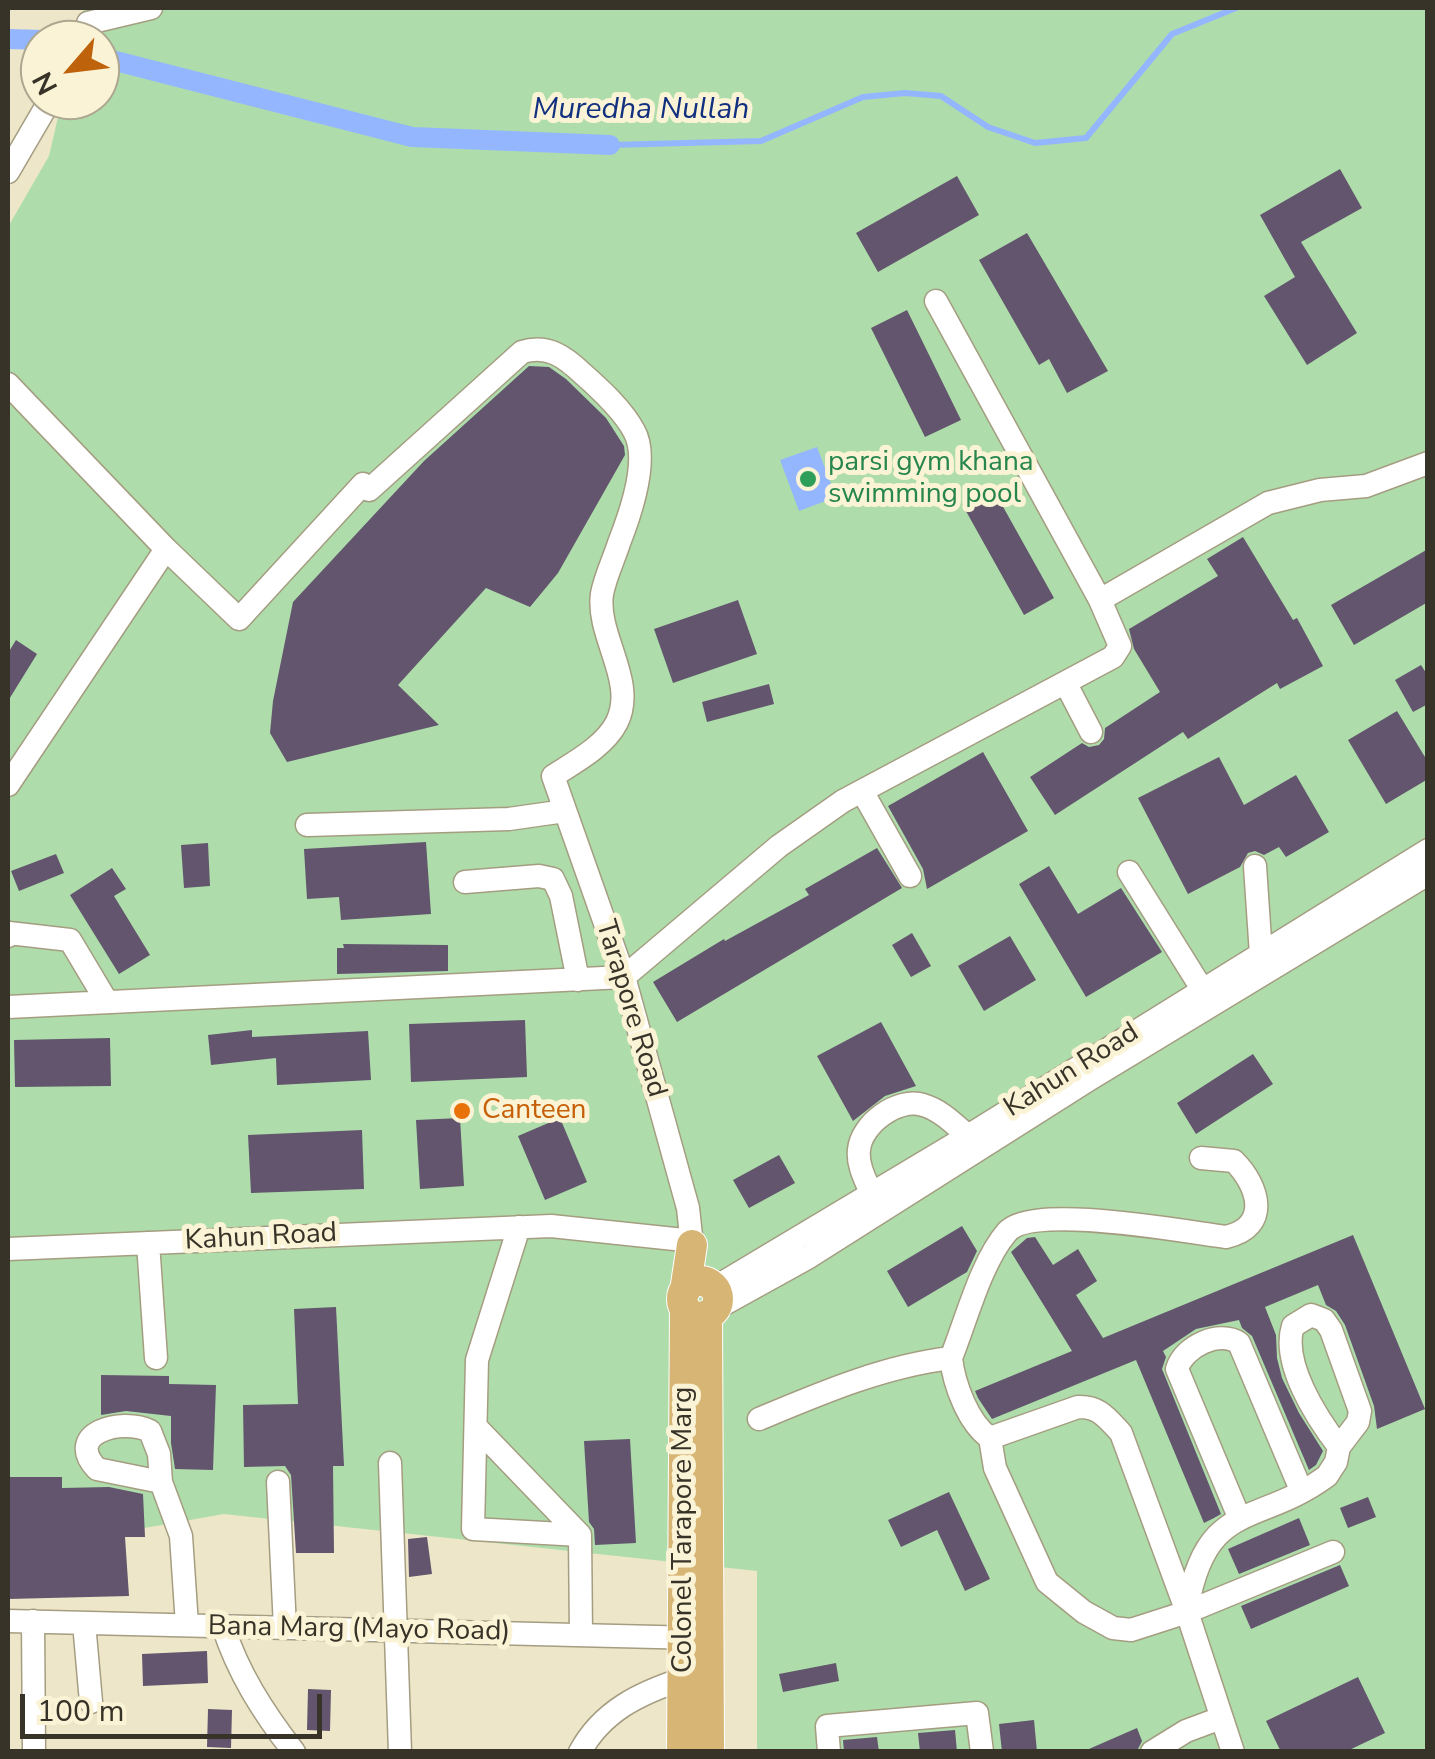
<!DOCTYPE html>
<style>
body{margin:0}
#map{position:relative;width:1435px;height:1759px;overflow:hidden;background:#eee6c8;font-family:"Nunito Sans",sans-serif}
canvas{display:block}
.frame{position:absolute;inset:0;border:10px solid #373328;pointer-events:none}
.north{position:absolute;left:20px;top:20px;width:100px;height:100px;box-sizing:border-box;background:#fbf3d5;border:2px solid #ada690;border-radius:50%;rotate:242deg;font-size:28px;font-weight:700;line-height:40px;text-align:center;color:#373328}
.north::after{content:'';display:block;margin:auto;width:35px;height:45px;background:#be630b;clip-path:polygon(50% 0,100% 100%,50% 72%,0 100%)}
.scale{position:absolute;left:20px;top:1694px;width:302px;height:45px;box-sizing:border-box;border:5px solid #373328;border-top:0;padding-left:12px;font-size:30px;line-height:35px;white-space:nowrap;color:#373328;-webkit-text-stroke:8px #fbf3d5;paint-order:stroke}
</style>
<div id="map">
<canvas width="1435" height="1759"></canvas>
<div class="frame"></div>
<div class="north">N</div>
<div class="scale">100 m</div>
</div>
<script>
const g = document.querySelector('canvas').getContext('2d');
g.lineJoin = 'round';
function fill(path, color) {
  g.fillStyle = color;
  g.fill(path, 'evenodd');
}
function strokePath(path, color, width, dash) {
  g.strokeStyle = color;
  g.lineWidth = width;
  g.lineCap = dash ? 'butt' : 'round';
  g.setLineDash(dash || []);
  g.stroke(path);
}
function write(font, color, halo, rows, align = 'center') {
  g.font = font + ' "Nunito Sans",sans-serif';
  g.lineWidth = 10;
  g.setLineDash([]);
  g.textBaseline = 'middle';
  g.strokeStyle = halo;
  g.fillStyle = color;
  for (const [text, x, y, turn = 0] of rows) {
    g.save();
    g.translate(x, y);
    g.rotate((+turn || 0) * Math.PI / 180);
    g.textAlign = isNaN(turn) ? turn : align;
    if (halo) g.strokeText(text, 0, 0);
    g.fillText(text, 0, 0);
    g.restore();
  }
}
const green = new Path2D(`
 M84,8H1427V1751H757V1571L224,1514L8,1552V227L49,156L62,100H100V40H76Z`);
const water = new Path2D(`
 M817,447L836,497L799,511L780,460Z`);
const stream = new Path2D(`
 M610,145L761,141L863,97L905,93L941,96L988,127L1035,143L1086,138L1172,34L1236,8`);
const canal = new Path2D(`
 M8,39L43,40
 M100,57L412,137L610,145`);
const building = new Path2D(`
 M1340,169L1362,208L1301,242L1357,333L1307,365L1264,296L1295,277L1260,215Z
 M957,176L979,215L878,272L856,233Z
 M1027,233L1108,371L1067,393L1049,359L1039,365L979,260Z
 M907,310L961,420L925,437L871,328Z
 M529,366L549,367L566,379L606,418L624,446L625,455L558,573L530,607L486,588L398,685L439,725L287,762L270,733L273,701L293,602L424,461Z
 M992,487L1054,598L1024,615L962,504Z
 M1243,537L1293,620L1297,618L1323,666L1280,689L1277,683L1188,739L1183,732L1055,815L1030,777L1082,743L1089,747L1099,745L1104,739L1105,728L1160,692L1134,649L1129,629L1218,576L1207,559Z
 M1428,549V602L1354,645L1331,605Z
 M738,600L757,654L673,683L654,629Z
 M16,640L37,654L8,701V653Z
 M1421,665L1428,676V704L1413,712L1395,680Z
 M769,684L774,704L707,722L702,702Z
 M1397,711L1428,762V779L1386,804L1348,740Z
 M983,752L1028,831L927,889L923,869L888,806Z
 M1219,757L1244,805L1296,775L1329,832L1286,857L1279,847L1264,855L1255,851L1248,853L1240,867L1188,894L1138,798Z
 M426,842L431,914L341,920L339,897L307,899L304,849Z
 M208,843L210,886L184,888L181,845Z
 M877,848L902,888L677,1022L653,982L724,939L725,941L809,895L805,889Z
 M56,854L64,873L19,891L11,871Z
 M1049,866L1078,914L1121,888L1162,952L1086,997L1019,884Z
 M112,868L126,889L114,896L150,955L119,974L70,895Z
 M912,933L931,966L911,977L892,945Z
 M1010,936L1036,980L984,1011L958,966Z
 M343,944L448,945V971L337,974V948H344Z
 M525,1020L527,1077L411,1082L409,1024Z
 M881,1022L916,1086L885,1096L853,1121L817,1056Z
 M252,1030V1037L368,1031L371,1080L277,1085L276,1058L211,1065L208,1035Z
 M110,1038L111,1086L15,1087L14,1040Z
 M1253,1054L1273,1084L1196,1134L1177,1103Z
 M460,1118L464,1186L420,1189L416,1120Z
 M560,1118L587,1182L545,1200L518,1136Z
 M362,1130L364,1189L251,1193L248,1135Z
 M779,1155L795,1183L749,1208L733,1180Z
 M962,1226L977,1251L967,1272L908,1307L887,1271Z
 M1353,1235L1425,1409L1377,1429L1374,1406L1345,1325L1336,1311L1326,1305L1318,1285L1265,1307L1276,1335L1277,1358L1282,1378L1299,1413L1323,1451L1316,1465L1309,1470L1252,1336L1242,1328L1239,1320L1196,1329L1163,1351L1166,1357L1162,1369L1221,1514L1214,1518L1204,1523L1136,1360L992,1419L978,1398L975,1391L1072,1351L1011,1252L1027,1238L1035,1237L1053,1265L1078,1249L1097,1281L1076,1295L1103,1338Z
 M336,1307L344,1466H333L334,1553H296L291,1475L285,1466L244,1467L243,1405L298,1404L294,1309Z
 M101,1375L169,1376V1384L216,1385L213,1470L175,1469L171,1443V1416L126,1411L101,1415Z
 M630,1439L636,1543L595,1545L594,1529L589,1522L584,1441Z
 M8,1477H62V1488L109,1487L143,1494L145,1537H125L129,1596L8,1599Z
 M949,1492L990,1579L965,1591L937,1530L901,1547L888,1520Z
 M1368,1497L1376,1517L1348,1528L1340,1508Z
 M1299,1518L1310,1545L1239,1574L1228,1549Z
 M427,1537L432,1574L409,1577L408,1539Z
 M1340,1565L1349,1586L1251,1629L1241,1606Z
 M207,1651L208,1683L143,1686L142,1654Z
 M836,1663L839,1681L783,1692L779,1674Z
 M1358,1677L1385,1733L1345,1752H1281L1266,1721Z
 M308,1689L331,1690L330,1731L307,1730Z
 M208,1709L232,1710L231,1748L207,1747Z
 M1034,1720L1037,1752H1002L999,1724Z
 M1137,1728L1142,1741L1138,1749L1082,1752Z
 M955,1730L957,1752H920L918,1733Z
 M877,1737L879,1752H844L843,1740Z`);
const minor = new Path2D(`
 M88,23L151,8
 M8,172L50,100
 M8,384L166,549L239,619L363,484L369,490L522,352C548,344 565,357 583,374C600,389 623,410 634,431C650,459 630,515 619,543C614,559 605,577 602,594C596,636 637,681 617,722C605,746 575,762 553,776L624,977L688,1208L692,1245L684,1240L551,1226L8,1249
 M1100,600L1268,503L1320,490L1366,486L1428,463
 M1066,684L1091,732
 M8,785L166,549
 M862,791L910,876
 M307,825L509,819L565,811
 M1255,866L1261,955
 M1129,872L1202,989
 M465,882L539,876L553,879L561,896L578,980
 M8,936L9,933L70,940L107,1002
 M8,1007L624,977L779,846L843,801L1113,657L1120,646L1100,600L936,301
 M1201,1158L1234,1161C1259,1186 1271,1227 1226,1237C1185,1232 1032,1203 1007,1232C981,1262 966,1321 951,1358C954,1384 968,1423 990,1438L1078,1407C1099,1406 1107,1418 1121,1433L1187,1612L1233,1752
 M872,1195C866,1181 857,1165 859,1150C861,1124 898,1097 923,1105C941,1110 955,1125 968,1136
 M519,1227L477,1360L473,1529L580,1535
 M148,1243L156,1358
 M714,1288L968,1136L1428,850
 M715,1309L809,1257L1090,1079L1428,874
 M759,1419C821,1393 884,1366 951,1358
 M476,1427L580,1535L581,1635
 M990,1438L995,1468L1047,1582L1084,1612L1113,1628L1131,1630L1187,1612L1333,1552
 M390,1463L400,1752
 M161,1482L97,1469C63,1433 122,1417 150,1431L159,1454L161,1482L181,1536L187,1625
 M278,1482L285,1628
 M1239,1517L1177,1369C1184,1346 1219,1330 1239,1343L1301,1490
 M1187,1609C1206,1498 1258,1527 1327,1476L1336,1462L1339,1447L1358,1422L1360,1411L1331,1330L1324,1320L1311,1315L1293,1326C1281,1363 1317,1418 1339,1447
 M8,1621L697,1638
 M33,1621L34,1752
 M84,1623L91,1702
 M223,1626C238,1673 263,1712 294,1752
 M580,1752C602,1711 640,1693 683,1679
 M829,1752L827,1726L977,1713L982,1752
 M1152,1752L1186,1731L1221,1718`);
const major = new Path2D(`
 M682 1299a18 18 0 1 1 36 0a18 18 0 1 1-36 0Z
 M685,1291L692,1245
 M707,1315L709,1752
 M682,1752L685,1308`);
const markers = [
 [808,479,10,"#2e9e5b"],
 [462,1111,10,"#e8710a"]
];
const leisureNames = [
 ["parsi gym khana",828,463],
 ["swimming pool",828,495]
];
const streetNames = [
 ["Tarapore Road",630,1009,73],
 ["Kahun Road",1072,1071,-32],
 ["Kahun Road",261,1238,-3],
 ["Colonel Tarapore Marg",684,1530,-90],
 ["Bana Marg (Mayo Road)",359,1630,1]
];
const foodNames = [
 ["Canteen",482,1111]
];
const waterNames = [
 ["Muredha Nullah",641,111]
];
fill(green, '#aeddab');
fill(water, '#94b6ff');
strokePath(stream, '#94b6ff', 6);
strokePath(canal, '#94b6ff', 20);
fill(building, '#62556d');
strokePath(minor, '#a59d81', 25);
strokePath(major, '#fff', 32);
strokePath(minor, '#fff', 22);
strokePath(major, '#d7b574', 30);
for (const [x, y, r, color] of markers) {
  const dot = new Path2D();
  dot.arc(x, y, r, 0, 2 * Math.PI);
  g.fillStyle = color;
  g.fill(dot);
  strokePath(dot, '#fbf3d5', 4);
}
write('28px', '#27864d', '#fbf3d5', leisureNames, 'left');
write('28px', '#373328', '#fbf3d5', streetNames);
write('28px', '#c56008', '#fbf3d5', foodNames, 'left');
write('italic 30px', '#123080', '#fbf3d5', waterNames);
</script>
